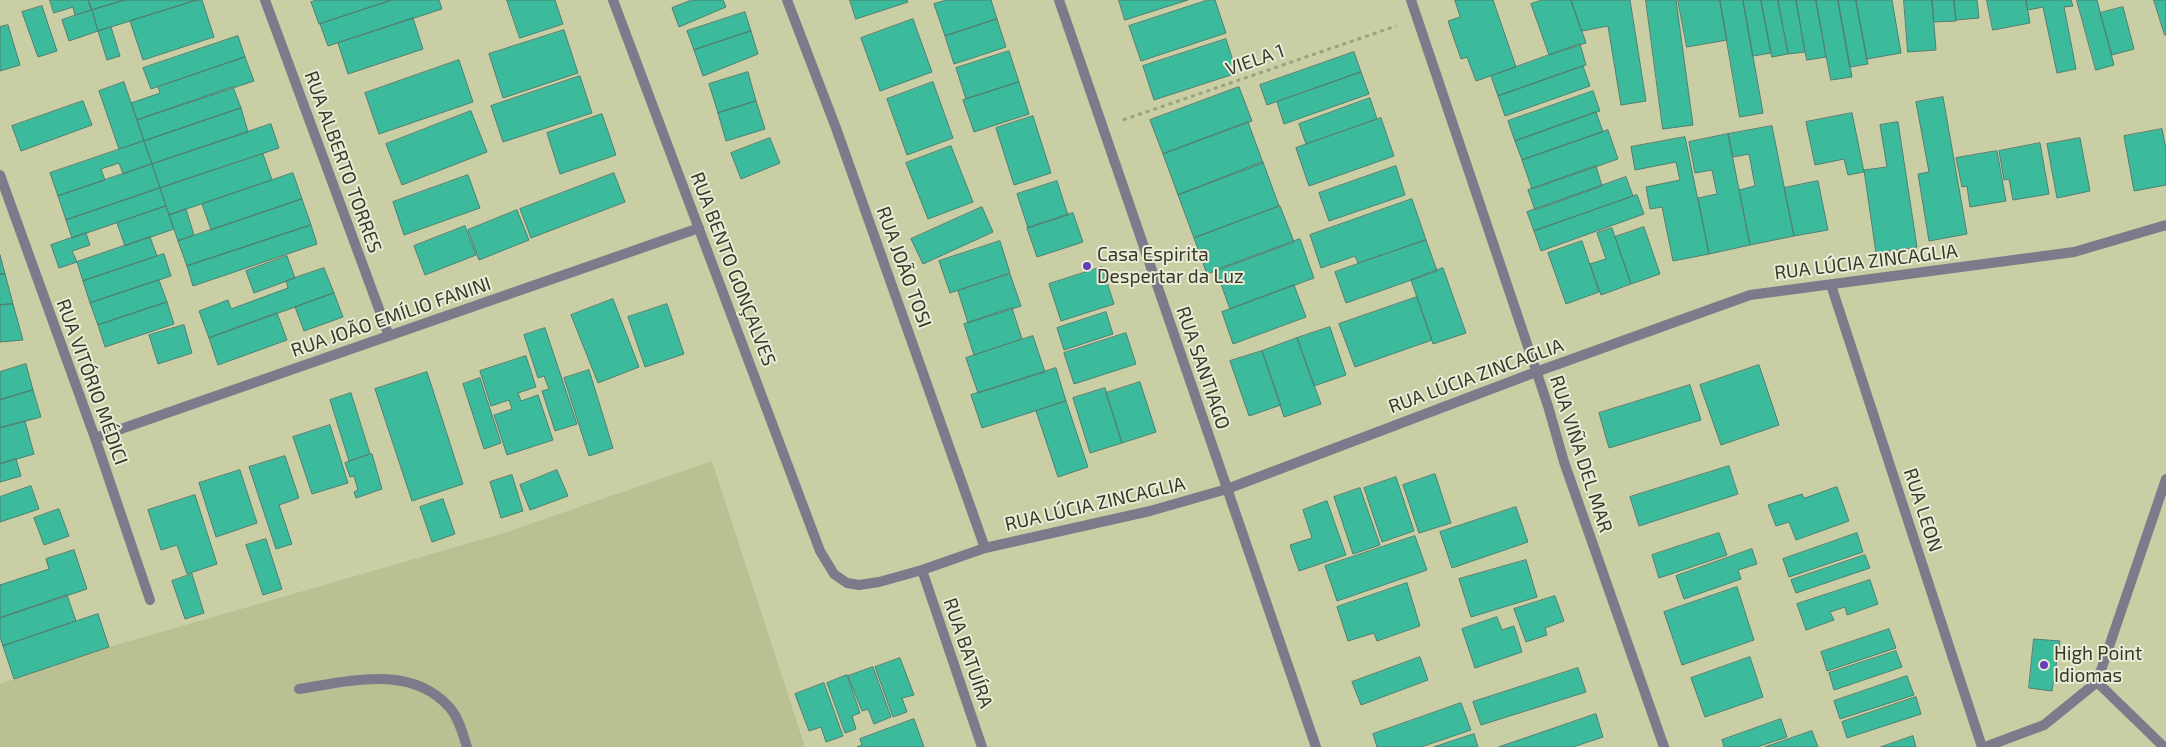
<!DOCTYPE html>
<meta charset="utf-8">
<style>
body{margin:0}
canvas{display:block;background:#c9cea4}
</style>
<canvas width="2166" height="747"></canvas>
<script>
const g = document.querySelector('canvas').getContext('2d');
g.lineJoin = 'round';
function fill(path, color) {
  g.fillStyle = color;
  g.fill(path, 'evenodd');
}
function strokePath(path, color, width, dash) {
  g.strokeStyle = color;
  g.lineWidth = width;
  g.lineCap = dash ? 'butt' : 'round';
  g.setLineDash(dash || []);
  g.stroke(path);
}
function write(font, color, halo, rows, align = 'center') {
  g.font = font + ' "Exo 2",sans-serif';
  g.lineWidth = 4;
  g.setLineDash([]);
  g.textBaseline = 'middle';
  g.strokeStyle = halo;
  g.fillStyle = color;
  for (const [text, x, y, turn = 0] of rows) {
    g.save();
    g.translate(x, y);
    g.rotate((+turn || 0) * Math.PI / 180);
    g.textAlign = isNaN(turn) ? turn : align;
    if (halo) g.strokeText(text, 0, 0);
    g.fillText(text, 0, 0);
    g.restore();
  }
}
const built = new Path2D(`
 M712,461L805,747H0V684L109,647L501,534Z`);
const building = new Path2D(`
 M50,0H88L92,10L75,15L73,7L54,13Z
 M88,0H125L92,10Z
 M125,0H197L98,31L92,10Z
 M197,0H202L214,37L143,60L130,21Z
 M318,0H392L319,24L311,2Z
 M392,0H439L442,9L328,46L320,24Z
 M507,0H555L563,24L520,38Z
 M692,0H723L726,7L679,27L672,8Z
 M850,0H907L908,2L856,19Z
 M947,0H991L997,19L945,36L934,4Z
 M1119,0H1188L1125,20Z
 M1208,0H1215L1226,33L1141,61L1129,26Z
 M1455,0H1493L1516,67L1476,81L1467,57L1461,59L1448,21L1460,17Z
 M1542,0H1571L1586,43L1549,55L1531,4Z
 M1571,0H1630L1646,101L1621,105L1608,26L1582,31Z
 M1646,0H1676L1693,125L1663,129Z
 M1678,0H1720L1727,40L1687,47Z
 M1720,0H1743L1763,113L1740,117Z
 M1743,0H1761L1771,53L1753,56Z
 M1761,0H1778L1788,54L1772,57Z
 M1778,0H1796L1805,52L1789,54Z
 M1796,0H1816L1826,57L1807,60Z
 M1816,0H1838L1852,77L1831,80Z
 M1838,0H1856L1868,64L1850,67Z
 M1856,0H1892L1901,53L1867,59Z
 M1904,0H1932L1936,50L1908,52Z
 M1932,0H1954L1956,21L1934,22Z
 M1954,0H1977L1979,18L1956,20Z
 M1987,0H2026L2030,23L1993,30Z
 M2026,0H2071L2073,6L2064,7L2076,69L2057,73L2043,7L2028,10Z
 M2077,0H2097L2114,65L2096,70Z
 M2154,0H2166V35H2165Z
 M42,6L57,51L38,57L22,12Z
 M2123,7L2134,49L2112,55L2100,13Z
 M92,10L98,31L69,41L62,20Z
 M745,12L751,31L694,50L687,31Z
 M413,18L423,49L348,74L338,43Z
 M913,19L932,72L880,91L861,38Z
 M997,19L1006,47L954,64L945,36Z
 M8,25L20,65L0,71V27Z
 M111,27L120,56L107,60L98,31Z
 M564,30L578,73L503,98L489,54Z
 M751,31L758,54L703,76L694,50Z
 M238,36L245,57L151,89L143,68Z
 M1226,39L1237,73L1154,100L1143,66Z
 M1580,44L1586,65L1498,96L1491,76Z
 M1009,51L1019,82L966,99L956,68Z
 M1354,52L1361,72L1267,105L1260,85Z
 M245,57L254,81L137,120L131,103L160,93L158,87Z
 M459,60L473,102L379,134L365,93Z
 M1583,66L1590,86L1505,116L1498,96Z
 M748,72L756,101L718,113L709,84Z
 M1361,72L1369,94L1284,124L1277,102Z
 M580,76L592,113L503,142L491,106Z
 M124,82L144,141L119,149L99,91Z
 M933,82L953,138L907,155L887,99Z
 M1019,82L1029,114L974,132L963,100Z
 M233,87L241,108L144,141L137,120Z
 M1239,87L1252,121L1163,154L1150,120Z
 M1593,91L1600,111L1515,141L1508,121Z
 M1943,97L1967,234L1929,241L1918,174L1929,172L1916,102Z
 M1370,98L1377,119L1306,144L1299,124Z
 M83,101L92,125L21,151L12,126Z
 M756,101L765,129L726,141L718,113Z
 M241,108L248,132L152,164L144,141Z
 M471,111L487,152L402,185L386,144Z
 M1596,112L1603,132L1522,160L1515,141Z
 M1852,113L1864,172L1848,175L1844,159L1815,165L1806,122Z
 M602,114L616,155L560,174L547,133Z
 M1033,116L1051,173L1014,185L996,128Z
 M1381,118L1394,156L1309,186L1296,148Z
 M1248,122L1263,163L1178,195L1163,154Z
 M1898,122L1917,247L1876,253L1864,170L1887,167L1880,125Z
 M271,124L279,148L160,188L152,164Z
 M1772,126L1794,236L1750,245L1739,190L1755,186L1749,154L1733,157L1728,134Z
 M2162,129L2166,149V185L2134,191L2124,136Z
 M1608,130L1618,159L1532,189L1522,160Z
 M1728,134L1750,245L1709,254L1698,198L1717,194L1712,170L1695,173L1689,142Z
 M1685,137L1709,254L1673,261L1662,207L1650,209L1646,187L1680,180L1676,162L1635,170L1631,147Z
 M770,138L780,163L741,179L731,153Z
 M2080,138L2090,191L2057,198L2047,144Z
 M144,141L152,164L123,174L119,163L101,169L105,180L58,196L50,173Z
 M2040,143L2049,194L2013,200L2009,179L2004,180L1999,151Z
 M951,146L973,202L928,219L906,163Z
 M1997,151L2006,201L1970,207L1967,186L1962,187L1956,158Z
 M263,154L272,180L169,215L160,188Z
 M1263,162L1279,206L1194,238L1178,195Z
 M152,164L160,188L66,220L58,196Z
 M1396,166L1405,195L1329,221L1319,193Z
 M1596,166L1602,186L1535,210L1528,190Z
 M293,173L302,199L211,230L202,204Z
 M614,173L625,202L531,238L520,209Z
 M468,175L480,208L404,235L393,202Z
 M1626,177L1633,196L1534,231L1527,212Z
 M1057,181L1068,215L1028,228L1017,194Z
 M1818,181L1828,230L1794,236L1784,188Z
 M160,188L166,206L72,238L66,220Z
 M1637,195L1644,214L1541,251L1534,231Z
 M302,199L311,225L187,266L178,241Z
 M1412,199L1426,240L1358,263L1355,256L1321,268L1310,235Z
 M166,206L174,229L125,246L117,223Z
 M1280,206L1294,242L1207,274L1194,238Z
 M982,207L993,232L923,264L911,239Z
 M186,209L194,235L178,241L169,215Z
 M517,210L529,240L479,260L468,230Z
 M1073,213L1083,242L1037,257L1027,228Z
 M311,225L317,244L193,286L187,266Z
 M465,226L476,255L425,275L414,246Z
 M1644,227L1660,274L1631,284L1615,237Z
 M1612,228L1631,284L1601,295L1590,264L1606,259L1597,233Z
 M86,233L90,245L72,251L77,262L59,268L51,245Z
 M150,237L157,256L83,281L77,262Z
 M1300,239L1314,278L1230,309L1216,270Z
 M1426,240L1437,271L1346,303L1335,272Z
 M1000,241L1010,273L950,293L939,261Z
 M1582,241L1599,292L1566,304L1548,253Z
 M164,254L171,276L90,303L83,281Z
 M0,255L5,274H0Z
 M287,256L295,278L254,293L246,271Z
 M1102,267L1114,304L1061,321L1049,284Z
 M324,268L334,293L209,338L199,311L228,300L231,309L288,288L286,281Z
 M1443,268L1466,333L1433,344L1411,280Z
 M0,274H5L13,304L0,305Z
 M1010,274L1021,306L968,323L958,291Z
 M159,280L167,302L98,325L90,303Z
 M1294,285L1306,317L1233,344L1222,312Z
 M334,293L343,317L304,331L295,307Z
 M1417,297L1432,340L1355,367L1339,324Z
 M613,299L639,367L598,383L571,315Z
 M167,302L174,324L105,347L98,325Z
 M13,304L23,340L0,342V305Z
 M667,304L684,354L645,367L628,317Z
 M1012,308L1022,339L974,355L964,324Z
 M1106,312L1113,334L1064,350L1057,328Z
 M277,313L287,340L218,365L209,338Z
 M184,325L192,353L158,364L149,335Z
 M1330,327L1346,375L1314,386L1297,338Z
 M545,328L577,424L555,431L542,391L549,389L544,376L538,378L524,335Z
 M1126,333L1136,364L1074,384L1064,353Z
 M1033,336L1045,372L978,393L966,358Z
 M1297,338L1321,404L1284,417L1262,351Z
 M1262,351L1281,405L1249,416L1230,361Z
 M526,356L536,387L518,393L521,401L538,395L553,440L507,455L494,415L512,409L509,400L491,406L480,371Z
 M26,364L33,390L0,400V372Z
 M1759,365L1779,425L1721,445L1700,385Z
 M1056,368L1066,401L982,428L971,395Z
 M589,370L613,448L589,456L564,378Z
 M427,372L463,484L412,501L375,389Z
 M480,378L501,443L484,449L463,384Z
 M1140,382L1156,432L1122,443L1106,393Z
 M1690,385L1701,420L1609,448L1599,413Z
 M1105,388L1122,443L1090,453L1073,398Z
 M33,390L41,417L0,428V400Z
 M351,393L370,454L349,461L330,400Z
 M1066,401L1088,467L1058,477L1036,411Z
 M25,421L34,454L0,464V428Z
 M330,425L348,483L312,494L293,437Z
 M372,454L382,489L356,498L354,492L358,490L354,476L350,477L345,463Z
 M285,456L299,498L279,505L292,544L276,549L249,467Z
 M16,459L21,476L0,482V464Z
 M1729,466L1738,494L1639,526L1630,497Z
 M240,470L257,523L216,537L199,483Z
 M557,470L568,496L530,510L520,485Z
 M1435,474L1451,523L1419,533L1403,485Z
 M512,475L523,511L501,518L490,482Z
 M1396,477L1414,531L1382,542L1364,488Z
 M31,486L39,509L0,522V497Z
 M1837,487L1849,521L1796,540L1789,522L1776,526L1768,505L1802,494L1804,498Z
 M1360,488L1380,545L1353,554L1334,497Z
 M195,495L217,564L187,574L177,545L161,550L148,510Z
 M443,499L455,534L432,542L420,507Z
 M1327,501L1346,555L1299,571L1290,545L1312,538L1303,510Z
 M1516,507L1528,542L1452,568L1440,532Z
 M59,509L69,536L44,545L34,518Z
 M1719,533L1727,555L1659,578L1652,555Z
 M1857,533L1863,552L1789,577L1783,559Z
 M1415,536L1427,570L1337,601L1325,566Z
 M266,539L282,589L263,595L246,545Z
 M1752,549L1757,564L1738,570L1741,579L1684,599L1676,576Z
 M74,550L87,589L0,618V585L49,569L46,559Z
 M1865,555L1870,568L1796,593L1791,580Z
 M1526,560L1537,597L1471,617L1459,579Z
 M192,574L204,613L185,619L172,581Z
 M1870,580L1878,604L1847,615L1845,607L1830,612L1834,620L1806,630L1797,604Z
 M1407,583L1420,626L1377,641L1374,633L1348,641L1337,607Z
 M1737,587L1754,640L1682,665L1664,612Z
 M67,595L76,621L3,646L0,637V618Z
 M1555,596L1564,621L1545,628L1547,635L1526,642L1514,609Z
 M98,614L109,647L14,679L3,646Z
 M1497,617L1502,630L1514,626L1522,652L1475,668L1462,629Z
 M1889,629L1896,648L1827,671L1821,652Z
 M2034,639L2060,641L2052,691L2029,688Z
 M1896,651L1902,667L1834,690L1829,673Z
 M1420,657L1428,680L1361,705L1352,682Z
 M1750,657L1763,697L1705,717L1691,678Z
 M900,658L914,695L902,698L907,712L893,717L875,667Z
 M873,667L891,717L874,724L868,709L862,711L848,676Z
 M1578,668L1586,692L1481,725L1473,702Z
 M847,675L860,713L852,716L856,729L845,733L827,683Z
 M1907,676L1914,695L1840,719L1834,701Z
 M824,683L843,736L826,742L821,727L809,731L795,694Z
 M1916,697L1921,714L1847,738L1842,722Z
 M1461,703L1471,730L1421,747H1377L1373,734Z
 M1596,714L1603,737L1573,747H1499Z
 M914,719L924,747H857L862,745L860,739Z
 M1781,719L1787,737L1757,747H1724L1722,740Z
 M1812,731L1818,747H1765Z
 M1474,734L1478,747H1434Z
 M1913,736L1916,747H1881Z`);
const path = new Path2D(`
 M1123,120L1396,26`);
const service = new Path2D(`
 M299,689C349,681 412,664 450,708C459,718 463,735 467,747`);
const minor = new Path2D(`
 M265,0L389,336
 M613,0L820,551L834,574L847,583L859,585L879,582L922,570L985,548L1150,511L1227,489L1536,372L1750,295L2074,252L2166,225
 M787,0L836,128L985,548
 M1059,0L1316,747
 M1411,0L1548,406L1564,462L1664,747
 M0,175L95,438L150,600
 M1831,285L1982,747
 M95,438L699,228
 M922,570L982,747
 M2097,682L2166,479
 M2097,682L2164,747
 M1985,747L2044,725L2097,682`);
const markers = [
 [1087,266,5,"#653fb8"],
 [2044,665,5,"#653fb8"]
];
const streetNames = [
 ["VIELA 1",1255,60,-19],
 ["RUA ALBERTO TORRES",343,162,70],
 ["RUA LÚCIA ZINCAGLIA",1866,262,-7],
 ["RUA JOÃO TOSI",904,267,70],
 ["RUA BENTO GONÇALVES",733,269,69],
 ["RUA JOÃO EMÍLIO FANINI",391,317,-19],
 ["RUA SANTIAGO",1203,368,71],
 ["RUA LÚCIA ZINCAGLIA",1476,376,-20],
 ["RUA VITÓRIO MÉDICI",92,382,70],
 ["RUA VIÑA DEL MAR",1581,454,72],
 ["RUA LÚCIA ZINCAGLIA",1095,504,-13],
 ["RUA LEON",1923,510,72],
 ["RUA BATUÍRA",968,653,71]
];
const poiNames = [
 ["Casa Espirita",1097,255],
 ["Despertar da Luz",1097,277],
 ["High Point",2054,654],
 ["Idiomas",2054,676]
];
fill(built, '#bbc092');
fill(building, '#3bbb9c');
strokePath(building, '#517f71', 1);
strokePath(path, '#9da17f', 3, [4, 4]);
strokePath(service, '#7d7a8b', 10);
strokePath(minor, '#7d7a8b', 10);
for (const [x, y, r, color] of markers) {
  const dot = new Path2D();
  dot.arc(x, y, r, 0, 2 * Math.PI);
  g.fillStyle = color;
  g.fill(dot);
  strokePath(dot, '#eaecd7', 2);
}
write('19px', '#373828', '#eaecd7', streetNames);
write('19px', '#373828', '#eaecd7', poiNames, 'left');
</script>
